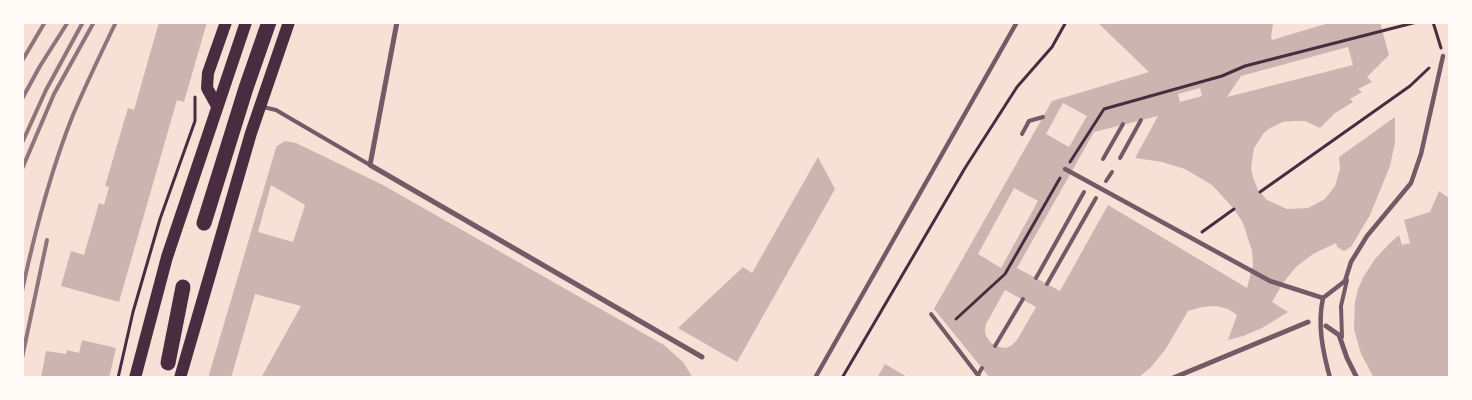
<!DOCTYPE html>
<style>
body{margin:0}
#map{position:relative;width:1472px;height:400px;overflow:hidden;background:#f7e1d7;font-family:"PT Sans",sans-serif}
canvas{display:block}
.frame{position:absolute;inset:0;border:24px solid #fffaf5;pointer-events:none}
</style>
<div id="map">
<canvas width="1472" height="400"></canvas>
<div class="frame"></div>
</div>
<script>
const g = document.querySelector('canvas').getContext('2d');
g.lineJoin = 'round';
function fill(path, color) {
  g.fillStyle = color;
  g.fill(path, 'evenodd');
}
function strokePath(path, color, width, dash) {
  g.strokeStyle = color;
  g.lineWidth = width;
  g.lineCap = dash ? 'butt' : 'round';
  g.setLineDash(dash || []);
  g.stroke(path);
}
const building = new Path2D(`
 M159,22H207L184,102L177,100L119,302L61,286L71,251L84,255L99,203L104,205L109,187L105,186L128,108L134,110Z
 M1097,22H1268L1273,24L1271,38L1272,40L1332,22H1380L1389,55L1367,77L1372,82L1358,89L1362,92L1350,99L1353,102L1335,113L1320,128L1305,121H1294L1283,122L1270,128L1263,134L1254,148L1251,168L1253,177L1258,190L1267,200L1287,209L1308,208L1325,199L1335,186L1340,169L1339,157L1395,117V142L1390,166L1370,215L1351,247L1344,251L1337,247L1336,243L1313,254L1296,267L1283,283L1272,302L1288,312L1262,328L1243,336L1228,340L1237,315L1228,309L1216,306L1202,307L1188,311L1165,350L1150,368L1138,378H990L934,309L1052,101L1149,72ZM1348,47L1353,65L1227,97L1241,76ZM1200,88L1202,96L1180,102L1178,94ZM1063,103L1087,116L1069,147L1046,134ZM1158,116L1135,158L1162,162L1185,169L1212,185L1234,209L1243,223L1252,251L1253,265L1247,288L1108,205L1060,291L1017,268L1094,132ZM1014,188L1038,201L1001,268L978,254ZM1005,290L1036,307L1017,340L1011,346L1006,348L999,347L991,343L986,336L985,331L986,324Z
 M285,141L296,143L383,185L664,345L683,362L693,378H261L301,306L255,294L231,378H208L275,151L277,146ZM271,185L305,205L293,242L258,232Z
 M818,157L835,189L737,362L678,328L743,267L752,273Z
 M1439,191L1450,199V378H1374L1361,354L1354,329L1355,302L1358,289L1364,276L1375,259L1389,244L1399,235L1402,245L1410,243L1404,220L1430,212Z
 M82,340L116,348L109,378H41L46,351L66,354L67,350L79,353Z
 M885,364L909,378H877Z`);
const path = new Path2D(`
 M1433,22L1441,48
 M1070,162L1104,109L1222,76L1245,66L1417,22
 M1260,192L1410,86L1429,68
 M1202,232L1234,209
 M956,319L1005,274L1060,178
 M118,378L133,312L160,219L195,121V97
 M842,378L965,168L1017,87L1052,47L1066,22`);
const service = new Path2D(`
 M263,107L276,110L370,165
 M1022,134L1029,121L1043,117
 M1120,158L1141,120
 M1103,159L1123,124
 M1106,181L1112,172
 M1036,278L1084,192
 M1047,284L1096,198
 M931,314L980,378
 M1342,337L1341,306L1347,280
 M995,346L1023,299
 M978,375L982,368`);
const pedestrian = new Path2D(`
 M1065,169L1270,281L1323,298L1345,281L1351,262L1367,236L1411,183L1421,154L1443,56
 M1323,298C1317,325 1323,352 1330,378
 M815,378L1017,22`);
const minor = new Path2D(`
 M397,22L370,165L702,357
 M1326,326L1339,335L1347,358L1357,378
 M1173,378L1308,322`);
const primary = new Path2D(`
 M217,106L207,88L208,73L226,22
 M135,378L167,257L246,22
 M180,378L251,133L289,22`);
const motorway = new Path2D(`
 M204,223L246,88L269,22
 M168,363L183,287`);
const rail = new Path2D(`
 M22,61L45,22
 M22,99L40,66L68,22
 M22,143L46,90L83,22
 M22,169L54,94L94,22
 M22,291C35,231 50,172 73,115C86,84 101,53 116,22
 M22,358L47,240`);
fill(building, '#ccb4b1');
strokePath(path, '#4a2c40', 3);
strokePath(service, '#755966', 4);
strokePath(pedestrian, '#755966', 4.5);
strokePath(minor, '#755966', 5);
strokePath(primary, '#4a2c40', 12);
strokePath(motorway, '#4a2c40', 15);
strokePath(rail, '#8f747c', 4);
</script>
